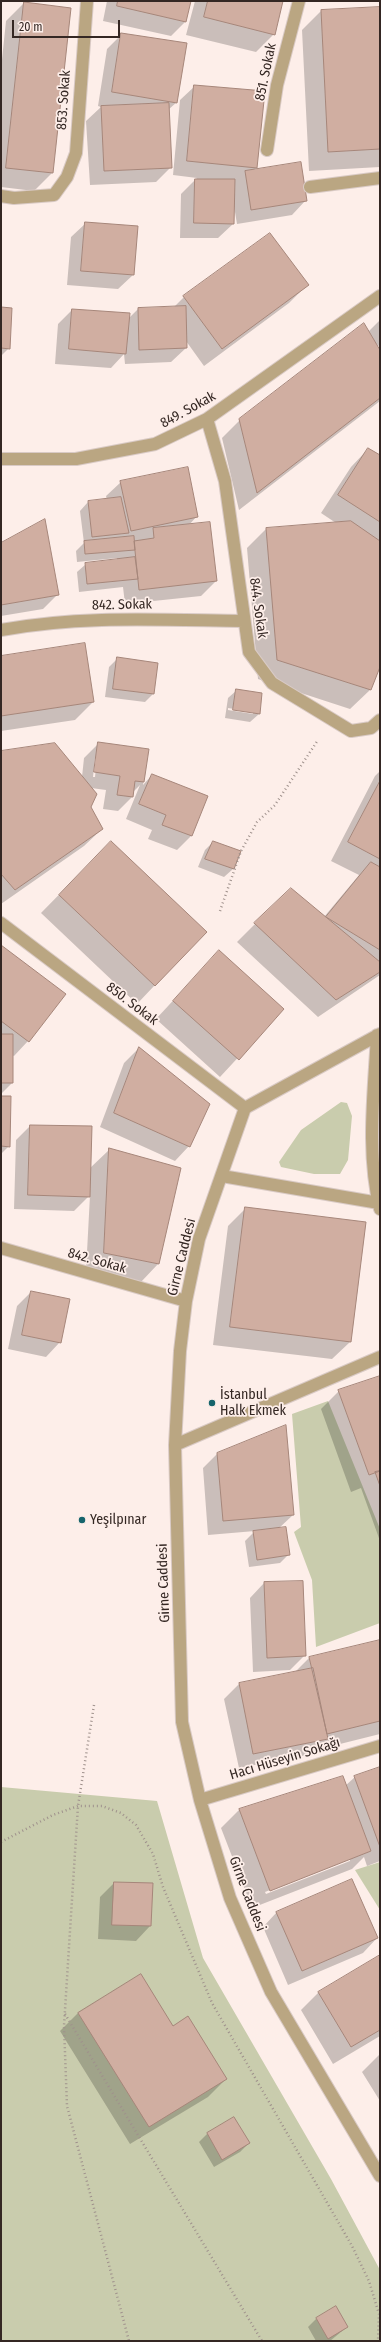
<!DOCTYPE html>
<meta charset="utf-8">
<style>
body{margin:0}
#map{position:relative;width:381px;height:2342px;overflow:hidden;background:#fdeee9;font-family:"Fira Sans Condensed",sans-serif}
canvas{display:block}
.frame{position:absolute;inset:0;border:2px solid #342723;pointer-events:none}
.scale{position:absolute;left:12px;top:20px;width:108px;height:18px;box-sizing:border-box;border:2px solid #342723;border-top:0;padding-left:5px;font-size:12px;line-height:14px;white-space:nowrap;color:#342723;-webkit-text-stroke:3px #fdeee9;paint-order:stroke}
</style>
<div id="map">
<canvas width="381" height="2342"></canvas>
<div class="frame"></div>
<div class="scale">20 m</div>
</div>
<script>
const g = document.querySelector('canvas').getContext('2d');
g.lineJoin = 'round';
function fill(path, color) {
  g.fillStyle = color;
  g.fill(path, 'evenodd');
}
function strokePath(path, color, width, dash) {
  g.strokeStyle = color;
  g.lineWidth = width;
  g.lineCap = dash ? 'butt' : 'round';
  g.setLineDash(dash || []);
  g.stroke(path);
}
function write(font, color, halo, rows, align = 'center') {
  g.font = font + ' "Fira Sans Condensed",sans-serif';
  g.lineWidth = 3.5;
  g.setLineDash([]);
  g.textBaseline = 'middle';
  g.strokeStyle = halo;
  g.fillStyle = color;
  for (const [text, x, y, turn = 0] of rows) {
    g.save();
    g.translate(x, y);
    g.rotate((+turn || 0) * Math.PI / 180);
    g.textAlign = isNaN(turn) ? turn : align;
    if (halo) g.strokeText(text, 0, 0);
    g.fillText(text, 0, 0);
    g.restore();
  }
}
const green = new Path2D(`
 M341,1102L347,1103L352,1116L348,1160L340,1174H314L281,1167L279,1162L301,1130Z
 M328,1401L380,1529V1623L316,1647L312,1580L294,1532L301,1527L292,1414Z
 M1,1787L157,1801L203,1958L331,2179L380,2270V2341H1Z
 M380,1862V1910L355,1870Z`);
const shadow = new Path2D(`
 M107,1H190L186,21L171,36L103,21Z
 M195,1H282L274,34L256,52L186,35Z
 M24,3L52,173L34,191L1,187V69L6,21Z
 M380,8V167L309,171L302,30L321,11Z
 M122,34L177,102L168,110L171,167L156,182L90,185L86,121L101,107L98,106L107,49Z
 M195,86L257,167L253,171L306,200L292,215L237,224L234,206L233,224L218,238H180L181,194L197,178L173,175L180,100Z
 M86,223L133,275L118,289L67,285L71,237Z
 M307,285L289,303L204,366L186,341V348L171,362L125,364L124,354L111,368L55,364L58,324L72,310L128,319L138,309L173,308L184,297Z
 M1,308L9,348L1,356Z
 M380,320V347L373,341L380,352V401L239,510L222,438L240,420L368,332Z
 M368,449L380,457V664L370,690L350,709L258,679L247,548L266,529L336,523L321,513L351,467Z
 M121,482L197,516L189,525L216,581L201,596L125,604L123,587L79,592L77,572L86,564L117,560V558L77,562L76,551L84,543L80,511L88,502L107,500L106,496Z
 M1,545L57,595L43,609L1,616Z
 M1,657L93,702L75,720L1,731Z
 M118,658L153,694L145,702L105,697L109,667Z
 M237,690L259,714L250,722L225,718L228,698ZM228,708L253,712V714L228,710Z
 M99,743L147,750L143,785L152,775L207,796L191,836L177,850L148,839L152,830L126,819L140,785L133,792L132,797L118,811L103,809L106,790L91,788L89,807L102,829L84,846L1,904V752L82,777L84,758ZM95,758H97L95,777H93Z
 M380,771V975L318,1017L237,942L255,924L324,917L359,875L331,861L375,776Z
 M213,842L239,852L233,869L224,877L198,867L205,850Z
 M93,860L205,932L137,1004L41,913Z
 M1,947L28,1041L14,1056L12,1055V1083L1,1094Z
 M219,951L283,1009L220,1077L156,1019Z
 M139,1048L189,1146L175,1161L100,1127L124,1063Z
 M1,1097L9,1146L1,1154Z
 M30,1126L89,1169L109,1150L158,1264L141,1282L86,1271L90,1195L74,1211L14,1209L16,1140Z
 M246,1208L350,1342L332,1359L213,1345L228,1226Z
 M31,1292L60,1342L46,1357L8,1349L17,1306Z
 M380,1377V1541L361,1488L351,1492L321,1409L339,1391Z
 M218,1453L293,1515L278,1529L289,1554L280,1563L249,1567L245,1541L255,1531L208,1535L203,1468Z
 M264,1583L305,1655L290,1670L253,1672L250,1598Z
 M380,1641V1734L316,1750L312,1754L239,1768L224,1699L239,1684L294,1673L309,1658Z
 M380,1768V1861L367,1866L364,1857L352,1869L252,1908L221,1828L239,1810L342,1777L345,1786L355,1777ZM350,1858V1861L266,1894L265,1892Z
 M114,1883L152,1884L150,1926L136,1941L98,1939L100,1897Z
 M277,1912L377,1938L363,1953L288,1985L263,1927Z
 M380,1956V2036L333,2064L301,2010L319,1992Z
 M140,1975L173,2027L226,2079L208,2097L130,2144L60,2031L78,2013Z
 M380,2054V2101L362,2072Z
 M234,2118L249,2143L240,2152L214,2167L199,2142L207,2134Z
 M316,2319L347,2327L330,2341H316L308,2327Z`);
const building = new Path2D(`
 M118,1H191L186,22L117,6Z
 M208,1H283L275,35L204,17Z
 M24,2L71,8L53,173L6,168Z
 M380,7V149L328,152L321,10Z
 M121,33L187,43L177,103L112,92Z
 M194,85L265,91L257,168L187,161Z
 M169,103L172,168L104,171L101,106Z
 M301,162L307,201L251,210L245,171Z
 M195,179H235L234,224L194,223Z
 M85,222L138,226L134,275L81,271Z
 M270,233L309,285L222,349L183,296Z
 M186,306L187,348L139,350L138,308Z
 M1,307L12,308L10,349L1,348Z
 M72,309L130,313L126,354L69,349Z
 M364,323L380,350V398L257,493L239,419Z
 M368,448L380,455V522L338,495Z
 M188,467L198,517L131,531L120,481Z
 M121,497L129,533L92,537L88,501Z
 M45,519L59,595L1,605V543Z
 M351,521L380,541V667L371,690L277,660L266,528Z
 M210,522L217,581L139,590L134,541L154,538L153,528Z
 M134,536L135,550L85,554L84,541Z
 M135,557L138,579L87,584L85,563Z
 M85,643L94,702L1,716V656Z
 M117,657L158,663L154,694L113,689Z
 M236,689L262,693L260,714L233,710Z
 M98,742L149,749L144,782L135,781L133,797L117,795L120,776L94,772Z
 M55,743L97,794L91,807L103,829L15,890L1,874V751Z
 M152,774L208,796L192,836L162,825L166,815L139,804Z
 M380,781V859L348,842Z
 M111,841L207,932L155,986L59,895Z
 M213,841L241,851L234,869L205,859Z
 M371,862L380,867V950L326,917Z
 M291,888L380,962V972L336,1000L254,923Z
 M1,945L66,994L29,1042L1,1021Z
 M219,950L284,1009L239,1060L173,1001Z
 M1,1034H13V1083H1Z
 M139,1047L210,1104L190,1147L114,1113Z
 M1,1096H11L10,1147L1,1146Z
 M30,1125L92,1126L90,1197L28,1195Z
 M109,1148L181,1168L159,1264L104,1253Z
 M245,1207L366,1222L351,1342L230,1327Z
 M31,1291L70,1299L61,1343L22,1335Z
 M380,1376V1471L369,1475L338,1390Z
 M286,1425L294,1515L223,1521L217,1453Z
 M380,1471V1486L375,1472Z
 M286,1527L290,1555L257,1560L253,1531Z
 M303,1581L306,1656L267,1658L264,1582Z
 M380,1640V1721L327,1734L309,1657Z
 M313,1668L328,1739L253,1754L239,1683Z
 M380,1767V1847L354,1776Z
 M343,1776L371,1851L270,1891L239,1809Z
 M352,1879L378,1938L302,1971L276,1912Z
 M114,1882L153,1883L151,1926L112,1925Z
 M380,1955V2030L351,2047L318,1992Z
 M141,1974L173,2026L188,2016L227,2079L149,2127L78,2013Z
 M234,2117L250,2143L222,2160L207,2133Z
 M336,2306L348,2327L328,2339L316,2318Z`);
const path = new Path2D(`
 M220,911L241,851L257,822L275,805L318,740
 M94,1705L78,1806L71,1915L64,2026L67,2106L129,2341
 M1,1842L53,1815L78,1806H102L121,1813L136,1825L153,1854L163,1887L212,2003L352,2246L369,2281L379,2314L378,2341
 M65,2014L262,2341`);
const minor = new Path2D(`
 M267,150L277,85L299,1
 M310,187L380,178
 M1,196L14,198L54,195L67,177L76,153L87,1
 M207,419L225,481L249,652L272,683L351,731L371,728L380,720
 M1,459H76L155,444L207,419L380,296
 M1,630C81,615 163,620 244,621
 M1,923L245,1108
 M380,1034L245,1108L199,1239L186,1301L180,1351L175,1445L182,1722L200,1800L230,1898L271,1992L380,2176
 M377,1035C374,1093 366,1152 380,1209
 M222,1176L379,1203
 M1,1248L186,1301
 M175,1445L380,1357
 M200,1800L380,1746`);
const markers = [
 [212,1403,4,"#16646c"],
 [82,1520,4,"#16646c"]
];
const streetNames = [
 ["851. Sokak",266,72,-78],
 ["853. Sokak",64,100,-86],
 ["849. Sokak",188,410,-29],
 ["842. Sokak",122,605,-1],
 ["844. Sokak",258,608,82],
 ["850. Sokak",132,1004,37],
 ["Girne Caddesi",182,1257,-76],
 ["842. Sokak",97,1261,16],
 ["Girne Caddesi",164,1583,-92],
 ["Hacı Hüseyin Sokağı",285,1759,-17],
 ["Girne Caddesi",247,1894,69]
];
const poiNames = [
 ["İstanbul",220,1395],
 ["Halk Ekmek",220,1411],
 ["Yeşilpınar",90,1520]
];
fill(green, '#c9ccad');
fill(shadow, '#0003');
fill(building, '#d0aea1');
strokePath(building, '#a6867a', 1);
strokePath(minor, '#d9cac5', 14);
strokePath(path, '#9f918c', 2.5, [1, 3]);
strokePath(minor, '#baa682', 12);
for (const [x, y, r, color] of markers) {
  const dot = new Path2D();
  dot.arc(x, y, r, 0, 2 * Math.PI);
  g.fillStyle = color;
  g.fill(dot);
  strokePath(dot, '#fdeee9', 1.5);
}
write('14px', '#342723', '#fdeee9', streetNames);
write('14px', '#342723', '#fdeee9', poiNames, 'left');
</script>
